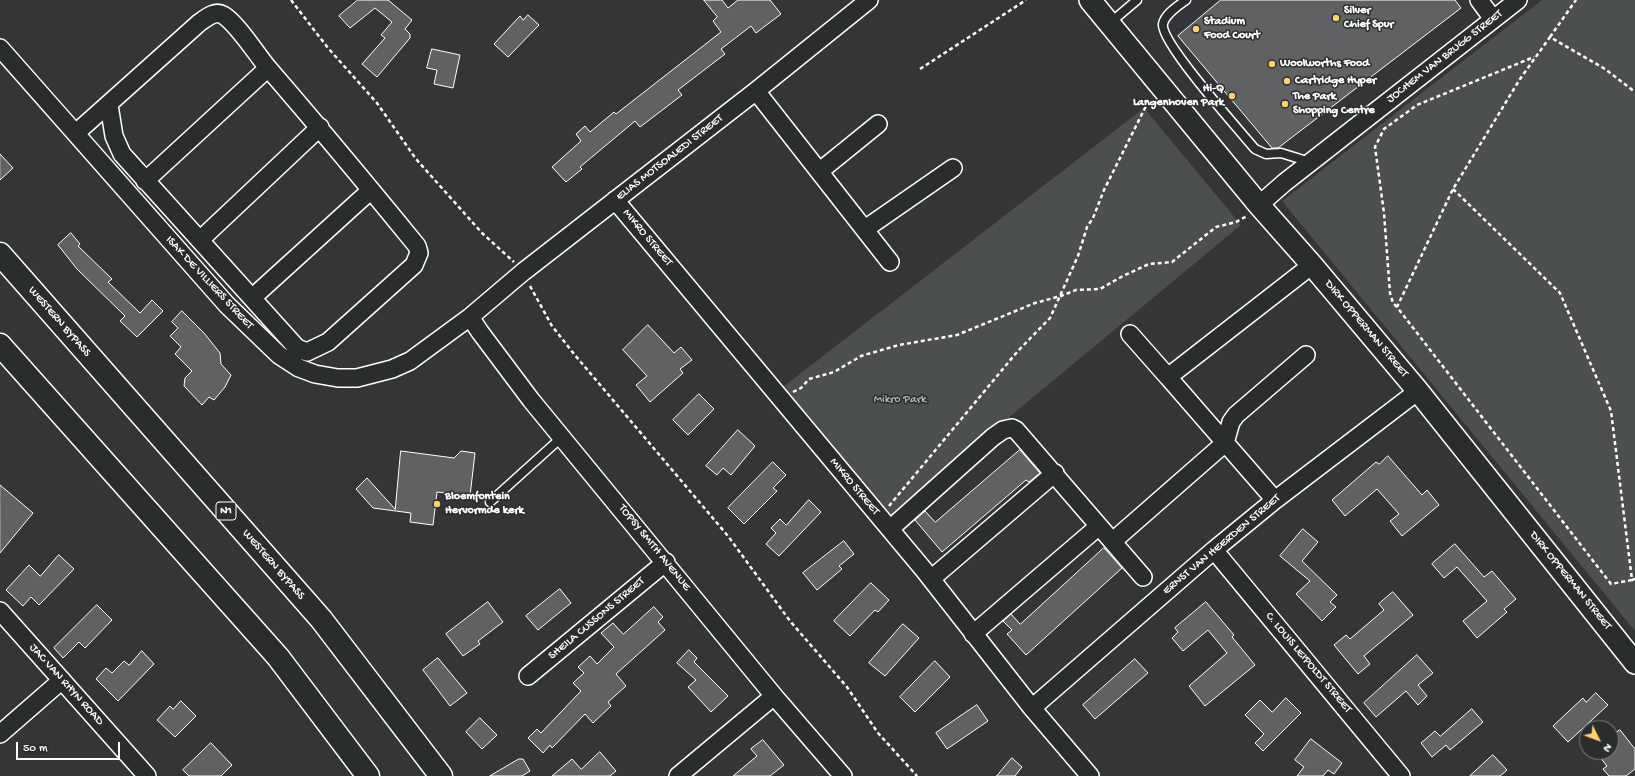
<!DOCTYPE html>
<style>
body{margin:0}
#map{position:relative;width:1635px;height:776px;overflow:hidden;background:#333536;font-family:"Gochi Hand",sans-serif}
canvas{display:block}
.north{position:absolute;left:1579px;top:720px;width:40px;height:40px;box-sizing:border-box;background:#2a2d2e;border:1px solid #7f8182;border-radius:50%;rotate:132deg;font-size:11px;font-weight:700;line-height:16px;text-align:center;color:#fff}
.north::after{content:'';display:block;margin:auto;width:14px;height:18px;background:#ffd166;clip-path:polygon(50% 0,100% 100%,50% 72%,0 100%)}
.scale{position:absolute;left:16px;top:742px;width:104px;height:18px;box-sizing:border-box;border:2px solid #fff;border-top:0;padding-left:5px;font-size:12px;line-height:14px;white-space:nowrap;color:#fff;-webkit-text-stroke:3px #2a2d2e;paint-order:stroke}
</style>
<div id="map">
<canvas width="1635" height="776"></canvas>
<div class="north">N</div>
<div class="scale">50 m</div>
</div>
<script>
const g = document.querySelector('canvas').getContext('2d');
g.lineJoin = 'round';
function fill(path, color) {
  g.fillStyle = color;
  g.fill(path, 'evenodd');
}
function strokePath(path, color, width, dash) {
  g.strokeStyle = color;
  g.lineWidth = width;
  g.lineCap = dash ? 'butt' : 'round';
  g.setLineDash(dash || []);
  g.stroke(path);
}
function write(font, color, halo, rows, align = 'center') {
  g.font = font + ' "Gochi Hand",sans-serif';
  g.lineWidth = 3;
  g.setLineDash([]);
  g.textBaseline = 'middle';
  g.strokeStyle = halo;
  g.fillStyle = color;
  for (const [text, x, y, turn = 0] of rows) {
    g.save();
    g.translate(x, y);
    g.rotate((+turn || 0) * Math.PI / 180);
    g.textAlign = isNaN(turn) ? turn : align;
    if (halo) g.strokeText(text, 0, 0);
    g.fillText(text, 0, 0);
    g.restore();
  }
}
const green = new Path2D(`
 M1542,0H1635V631L1282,201Z
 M1144,108L1241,225L885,520L779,390Z`);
const building = new Path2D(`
 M358,0H388L412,20L405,29L410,34V38L377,77L362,64L385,38L381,35L392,22L375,8L350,28L339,16Z
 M704,0H722L728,8L738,0H770L781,14L756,33L751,26L721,49L725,54L678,90L682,95L640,127L635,121L580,167L582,169L566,182L552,167L581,141L576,134L585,126L590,132L614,112L616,114L721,32L713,21L717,17Z
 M1221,0H1455L1461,8L1278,148H1272L1178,36Z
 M528,15L539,25L508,57L494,44L520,16L523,20Z
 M432,49L460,55L453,88L434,84L437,70L427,68Z
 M0,154L13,168L0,180Z
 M71,233L80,244L78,246L112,279L108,282L140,313L152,300L163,311L137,337L120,321L125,316L77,269L58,245Z
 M182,311L204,333L220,353L221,364L231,375L225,387L214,400L209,397L202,405L184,386L185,378L192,371L175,354L181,347L170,336L178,328L172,322Z
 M648,325L674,353L681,347L692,360L680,369L683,373L650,402L636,385L647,376L623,350Z
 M699,394L714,409L688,435L673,420Z
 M738,430L755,446L731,475L723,468L717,475L706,466Z
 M1020,450L1040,473L1029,482L1026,480L942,552L915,520L925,511L935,522Z
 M401,451L454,458L461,451L475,453L470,496L437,492L433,525L410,522L411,513L373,508L356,489L367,478L395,509Z
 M1388,456L1422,495L1427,490L1439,505L1402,536L1390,521L1399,514L1377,489L1345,516L1332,500L1376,462L1379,464Z
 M773,462L786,475L773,488L777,491L744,524L728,508Z
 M0,485L33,513L0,553Z
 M809,500L821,512L779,556L766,544L776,533L771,528L780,519L786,525Z
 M1303,529L1318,542L1302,561L1337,595L1330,602L1336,607L1322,621L1296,594L1310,581L1280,556Z
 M844,541L854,554L839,566L842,569L817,590L803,573Z
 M1455,544L1484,577L1492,571L1516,599L1504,609L1507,612L1477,638L1463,621L1487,601L1457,567L1444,578L1432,564Z
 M1104,548L1122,568L1026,655L1007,634L1012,630L1003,621L1011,614L1020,624Z
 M59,555L74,569L39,605L31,597L23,606L6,590L29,565L40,576Z
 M871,583L889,600L878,612L875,610L850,636L834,621Z
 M560,589L571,603L538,630L526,616Z
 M1393,592L1413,615L1364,656L1370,664L1358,674L1334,645L1346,635L1350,639L1384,610L1379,604Z
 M488,602L503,622L478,641L480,644L463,656L446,634Z
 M1206,602L1234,635L1232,637L1255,665L1205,706L1189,686L1227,653L1208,630L1183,651L1172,638L1178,632L1175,628Z
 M97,605L112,620L85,648L79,642L63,658L54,648Z
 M654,607L663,617L658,622L665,630L616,674L626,686L608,702L611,706L593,723L585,714L552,748L550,745L543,753L528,738L537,729L541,733L581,691L573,683L584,673L578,667L590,656L597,664L614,647L601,633L613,623L623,634Z
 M903,624L919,638L885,676L869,663Z
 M689,650L697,658L694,662L728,696L711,712L688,687L696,680L677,663Z
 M142,651L154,664L118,701L96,679L106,668L112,673L124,661L129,665Z
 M1417,655L1433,673L1418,685L1427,696L1418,705L1406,691L1376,717L1364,703Z
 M438,658L467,693L450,706L423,670Z
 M1135,659L1148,673L1095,719L1083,705Z
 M935,661L950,677L915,712L900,697Z
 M1596,693L1608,705L1568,742L1553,726L1583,698L1586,702Z
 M1286,698L1301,713L1263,751L1255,743L1264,734L1245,715L1260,700L1272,712Z
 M181,701L196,716L175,737L157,720L170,706L173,709Z
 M977,705L988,721L947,749L936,733Z
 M1472,709L1483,722L1450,750L1446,745L1432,757L1421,743L1435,731L1440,736Z
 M480,718L497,735L482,749L466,732Z
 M1620,730L1635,749V769L1626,776H1609L1603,769L1607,766L1596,752H1611V737Z
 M1311,739L1342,763L1334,774L1328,770L1323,776H1297L1304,767L1295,760Z
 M763,740L784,765L770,776H733L757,756L751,749Z
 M211,743L232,765L221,776H189L183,770Z
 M600,752L616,771L610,776H552L572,759L581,769Z
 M1493,755L1507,770L1500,776H1470Z
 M1012,758L1022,767L1015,776H997Z
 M519,759H523L530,771L522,776H490Z`);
const path = new Path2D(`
 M291,0L328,48L377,103L416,159L482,233L514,262
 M1550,37L1576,0
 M920,69L1026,0
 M1453,189L1560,293L1611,411L1632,580L1635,579
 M530,286L552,326L574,354L728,536L790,621L847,687L878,733L917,776
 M1397,307L1393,303L1390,293L1384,213L1375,147L1384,129L1417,105L1534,57
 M793,392L801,388L809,379L834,372L861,356L899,345L957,335L1035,303L1061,296L1076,290L1100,289L1123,276L1149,264L1172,262L1216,227L1236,222L1247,216
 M889,506L1017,352L1050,318L1078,256L1087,227L1093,218L1104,190L1150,98
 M1632,580L1611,584L1397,307L1453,189L1520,79L1550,37L1605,69L1635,92`);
const service = new Path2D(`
 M1186,0C1178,6 1165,14 1163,24C1160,42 1240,131 1255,149L1266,154L1281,153L1310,162
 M1110,23L1137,0
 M490,502L562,437`);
const minor = new Path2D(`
 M1479,0L1493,19
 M0,48L227,305L279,355L299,368L315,374L338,378H357L392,369L410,361L470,317L523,272L756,91L869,0
 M756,91L890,262
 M76,133L199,23C206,18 215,10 223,15C237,23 257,55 268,68C319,127 368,186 417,246L419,253L414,265L328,342L307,352L297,348L122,154L114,136L109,105
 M820,171L878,124
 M145,181L268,68
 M615,200L924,570L1032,708L1090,776
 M1259,205L1284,183L1518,0
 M865,229L953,168
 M200,240L320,127
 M252,298L371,190
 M470,317L480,332L531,400L774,696L843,776
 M1130,334L1168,377L1312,265
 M1168,377L1275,500
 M890,529L993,437L1003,430L1012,428L1016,430L1143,577
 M1113,541L1225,443L1231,422L1236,415L1306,355
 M1214,550L1401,776
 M931,579L1055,473
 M0,611L147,776
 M973,634L1099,526
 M528,676L666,562
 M1032,708L1214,550L1275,500L1418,391
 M0,734L62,680
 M678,776L774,696`);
const tertiary = new Path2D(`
 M1090,0L1259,205L1312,265L1418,391L1635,663`);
const motorway = new Path2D(`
 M0,254L321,619L441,776
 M0,345L278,657L368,776`);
const markers = [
 [1336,18,4,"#ffd166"],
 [1196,29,4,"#ffd166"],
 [1272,64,4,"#ffd166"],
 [1287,81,4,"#ffd166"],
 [1232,96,4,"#ffd166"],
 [1285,104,4,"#ffd166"],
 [437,504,4,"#ffd166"]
];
const shields = [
 [226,511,20]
];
const shieldNames = [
 ["N1",226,511]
];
const poiNames = [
 ["Silver",1344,11],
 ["Chief Spur",1344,25],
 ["Stadium",1204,22],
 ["Food Court",1204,36],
 ["Woolworths Food",1280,64],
 ["Cartridge Hyper",1295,81],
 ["Hi-Q",1224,89,"right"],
 ["Langenhoven Park",1224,103,"right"],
 ["The Park",1293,97],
 ["Shopping Centre",1293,111],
 ["Bloemfontein",445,497],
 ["Hervormde kerk",445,511]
];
const streetNames = [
 ["JOCHEM VAN BRUGG STREET",1445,57,-38],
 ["ELIAS MOTSOALEDI STREET",670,158,-38],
 ["MIKRO STREET",647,238,50],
 ["ISAK DE VILLIERS STREET",209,283,47],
 ["WESTERN BYPASS",59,322,49],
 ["DIRK OPPERMAN STREET",1366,329,50],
 ["MIKRO STREET",854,487,50],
 ["ERNST VAN HEERDEN STREET",1222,545,-40],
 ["TOPSY SMITH AVENUE",654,548,51],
 ["WESTERN BYPASS",273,565,49],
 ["DIRK OPPERMAN STREET",1570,581,51],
 ["SHEILA CUSSONS STREET",597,619,-40],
 ["C. LOUIS LEIPOLDT STREET",1308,663,50],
 ["JAC VAN RHYN ROAD",66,685,48]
];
const parkNames = [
 ["Mikro Park",900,400]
];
fill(green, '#4c4f50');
fill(building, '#5f6162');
strokePath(building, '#fff', 1);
strokePath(service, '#fff', 11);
strokePath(minor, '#fff', 20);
strokePath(tertiary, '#fff', 24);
strokePath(motorway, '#fff', 25);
strokePath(path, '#fff', 2.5, [4, 3]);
strokePath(service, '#2a2d2e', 8);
strokePath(minor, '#2a2d2e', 17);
strokePath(tertiary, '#2a2d2e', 21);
strokePath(motorway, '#2a2d2e', 22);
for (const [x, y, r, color] of markers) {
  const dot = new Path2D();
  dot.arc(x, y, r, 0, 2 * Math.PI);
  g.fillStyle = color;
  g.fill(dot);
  strokePath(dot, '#2a2d2e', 1.5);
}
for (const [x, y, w] of shields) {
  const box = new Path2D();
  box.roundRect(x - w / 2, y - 9, w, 18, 3);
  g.fillStyle = '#2a2d2e';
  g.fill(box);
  strokePath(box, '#fff', 1);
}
write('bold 11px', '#fff', null, shieldNames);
write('bold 12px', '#fff', '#2a2d2e', poiNames, 'left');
write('12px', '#fff', '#2a2d2e', streetNames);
write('12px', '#b7b9b9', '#2a2d2e', parkNames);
</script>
